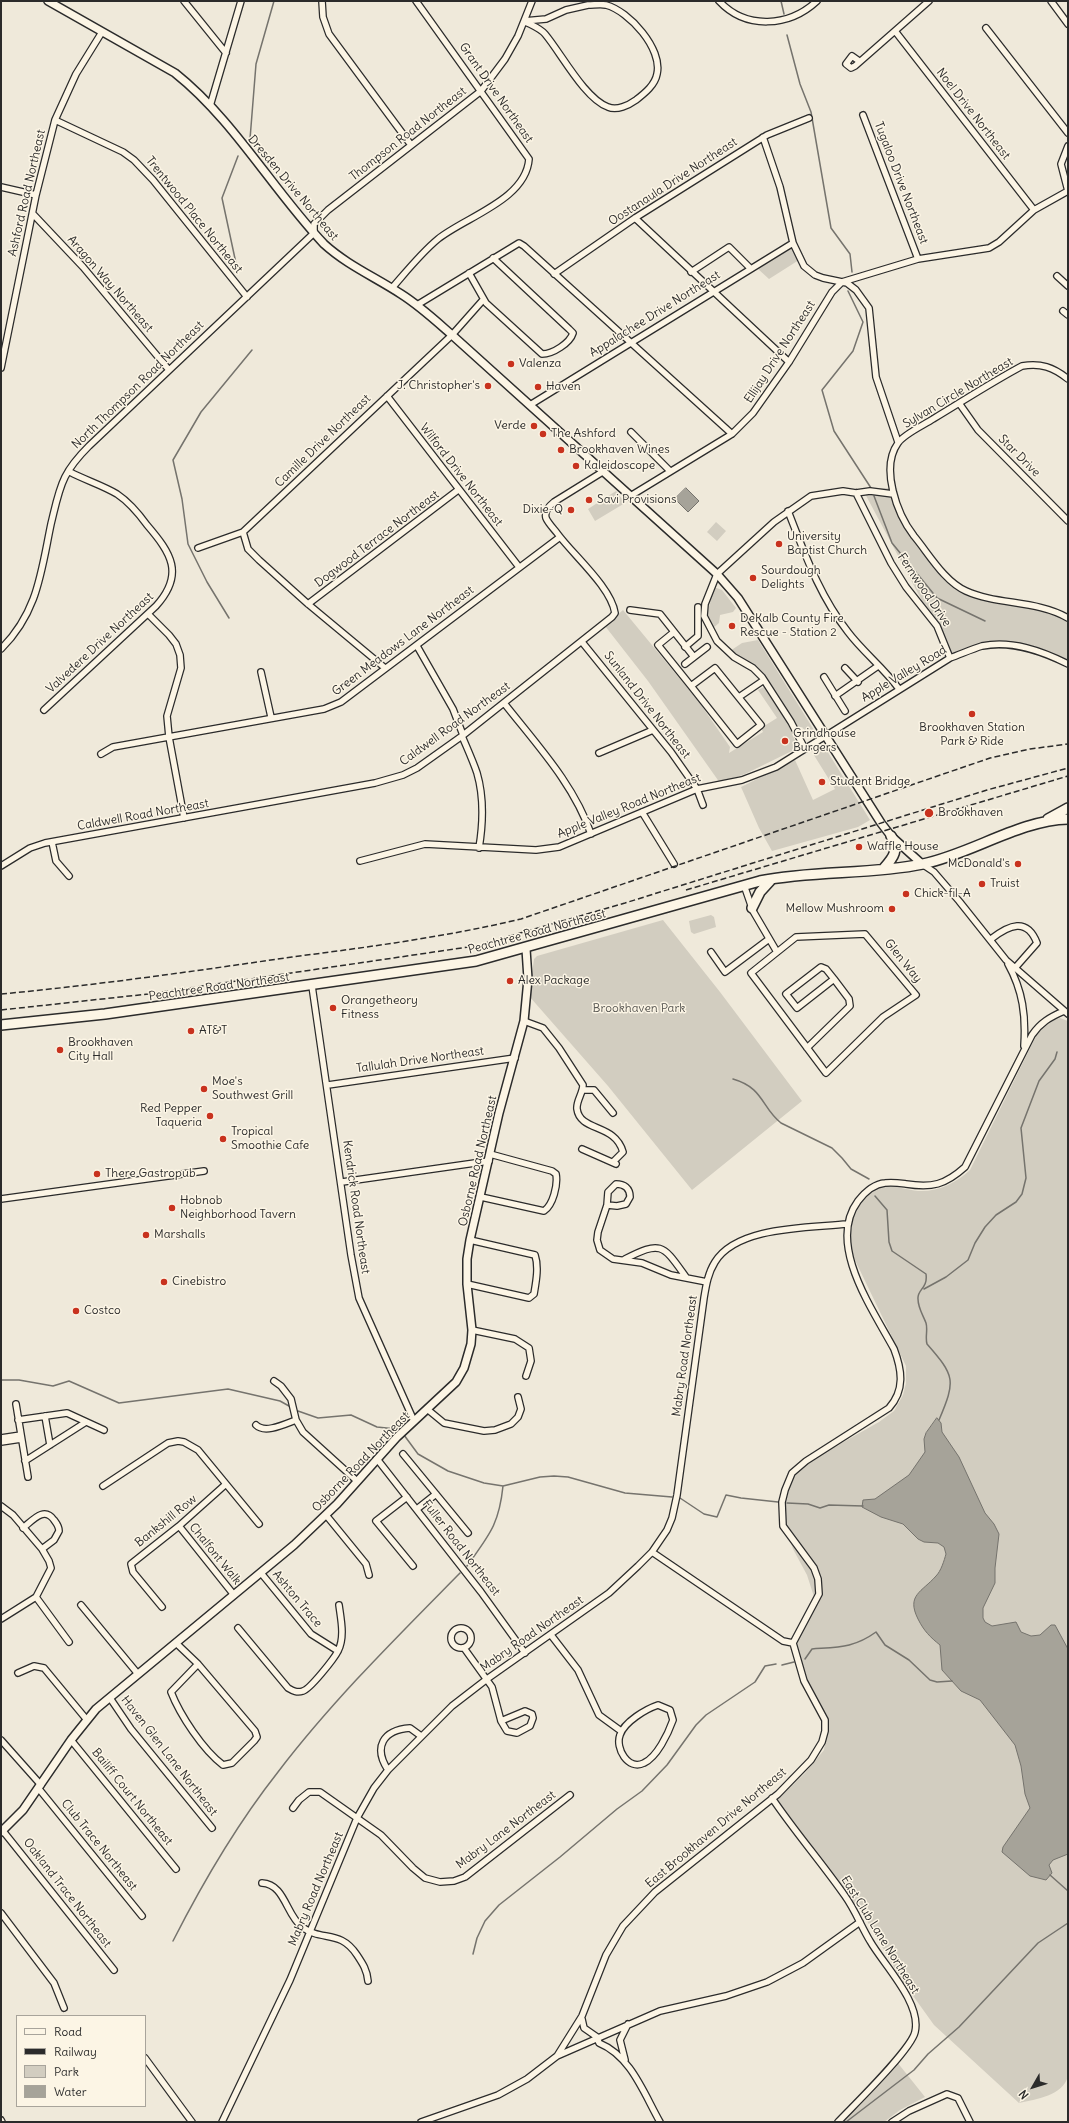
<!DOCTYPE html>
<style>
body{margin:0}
#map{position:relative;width:1069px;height:2123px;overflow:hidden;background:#efe9da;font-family:Delius,sans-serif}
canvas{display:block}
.frame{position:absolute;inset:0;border:2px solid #2b2b2b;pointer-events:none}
.legend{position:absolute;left:16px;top:2015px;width:130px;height:92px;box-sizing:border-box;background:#fcf5e5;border:1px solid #a8a49b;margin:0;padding:5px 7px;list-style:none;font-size:12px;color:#2b2b2b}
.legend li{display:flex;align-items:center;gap:8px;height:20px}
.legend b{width:20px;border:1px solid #a8a49b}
.north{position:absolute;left:1013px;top:2067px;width:40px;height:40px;-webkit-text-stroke:3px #fcf5e5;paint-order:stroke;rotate:231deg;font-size:11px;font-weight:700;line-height:16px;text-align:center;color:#2b2b2b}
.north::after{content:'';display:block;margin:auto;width:14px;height:18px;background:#2b2b2b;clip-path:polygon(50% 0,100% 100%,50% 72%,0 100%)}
</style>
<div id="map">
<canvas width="1069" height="2123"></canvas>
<div class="frame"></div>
<ul class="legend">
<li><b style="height:5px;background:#fcf5e5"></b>Road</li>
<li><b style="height:5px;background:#2b2b2b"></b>Railway</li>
<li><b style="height:11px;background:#d2cdc0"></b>Park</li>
<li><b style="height:11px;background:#a6a399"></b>Water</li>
</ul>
<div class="north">N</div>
</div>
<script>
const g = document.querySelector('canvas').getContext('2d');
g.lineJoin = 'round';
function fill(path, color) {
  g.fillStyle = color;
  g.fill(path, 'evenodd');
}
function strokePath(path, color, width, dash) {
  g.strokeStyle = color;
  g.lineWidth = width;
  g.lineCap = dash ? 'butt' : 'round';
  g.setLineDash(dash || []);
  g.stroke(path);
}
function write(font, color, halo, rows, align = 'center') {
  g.font = font + ' Delius,sans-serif';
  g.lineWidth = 3;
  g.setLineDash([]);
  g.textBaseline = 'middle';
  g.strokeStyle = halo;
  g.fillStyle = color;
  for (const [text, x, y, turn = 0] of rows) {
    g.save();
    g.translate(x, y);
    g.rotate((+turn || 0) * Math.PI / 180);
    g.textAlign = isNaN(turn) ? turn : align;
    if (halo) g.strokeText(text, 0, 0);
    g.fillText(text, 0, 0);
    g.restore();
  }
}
const green = new Path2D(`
 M793,245L799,260L769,279L757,268Z
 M862,488H897L903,517L934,561L959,588L1028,604L1068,619V664L1028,646L970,651L953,659Z
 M616,491L625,503L595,521L588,509Z
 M716,522L726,531L717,541L707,532Z
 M714,587L722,590L736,608L733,612L720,615L719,623L712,629L707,615Z
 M623,610L699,702L730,747L729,753L763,732L761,728L777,718L758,690L764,687L786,719L798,748L745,774L720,783L648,681L605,626Z
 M758,640L809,722L815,732L808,735L802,727L798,730L763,674L756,667L730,651L742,643Z
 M824,746L870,820L858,827L772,851L759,828L741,787L795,760L813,800L835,789L812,752Z
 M711,915L714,917L716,927L694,934L691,932L689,921Z
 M663,920L720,992L802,1101L692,1190L608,1086L529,996L534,959L537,956Z
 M1060,1018L1068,1021V2076C1063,2096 1036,2099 1019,2103L934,2025L901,1979L863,1914L777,1800L805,1773L824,1750L828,1717L805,1680L792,1646L816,1603L807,1575L793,1549L783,1521V1488L801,1466L879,1422L894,1411L903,1395L906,1383V1366L853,1256C846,1234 850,1215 866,1198C872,1192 880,1186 887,1186C897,1186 908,1190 918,1191C938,1192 956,1183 970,1170L1038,1032L1054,1020Z
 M897,2062L925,2097L900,2110L884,2122H841Z`);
const water = new Path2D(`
 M686,488L699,501L688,512L675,499Z
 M937,1418L941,1423L942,1432L959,1457L985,1513L994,1524L999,1534L995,1568V1583L983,1608V1618L985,1622L992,1626L1016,1622L1021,1632L1031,1636L1040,1635L1051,1625H1055L1068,1649V1854L1053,1860L1049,1865L1052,1873L1046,1880L1030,1876L1002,1852L1003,1847L1030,1808L1025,1794L1021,1766L1015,1745L980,1700L961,1691L942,1670L940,1645C930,1637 924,1631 918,1619C906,1595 922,1592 936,1576C941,1571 944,1561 946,1554L944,1547L938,1543L924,1542L918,1539L903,1524L881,1517L862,1507L863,1500L875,1499L909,1475L925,1452L924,1439L926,1433Z`);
const stream = new Path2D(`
 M781,1L784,14
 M787,35L800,84L811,112L831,228L850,254L852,272
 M250,139L256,64L274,1
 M237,268L222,198L238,156
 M848,291L863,322L853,351L822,390L834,431L871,488
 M874,496L892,543L937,598L985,621
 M229,618L207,582L188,544L182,499L173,460L201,412L252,350
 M733,1079C764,1088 761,1107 781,1123L832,1148L842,1158L851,1169L869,1179
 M875,1196L887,1210L889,1242L892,1251L926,1274C928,1289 917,1289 918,1299C918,1308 923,1315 926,1323C928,1329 925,1338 927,1344C955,1376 956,1380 939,1420
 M924,1289L946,1277L968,1260L975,1243L985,1227L996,1215L1016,1202L1022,1194L1026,1178L1021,1128L1039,1081L1055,1059L1057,1052
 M1,1380H19L53,1386L69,1381L119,1403L228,1389L280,1401L289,1406
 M298,1411L318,1418L351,1415L377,1427L396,1429L399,1432
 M404,1435L418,1454L448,1471L484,1483L503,1486L540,1477L554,1476L568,1477L625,1493L672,1497
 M680,1498L704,1514L717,1517L726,1495L741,1498L778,1502
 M787,1503L808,1504L820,1508L829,1505L863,1506
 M467,1566C489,1535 499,1525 503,1486
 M805,1659L812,1649C838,1647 854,1648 876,1632L885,1645L909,1660L930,1680L937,1682L952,1681
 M782,1665L794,1662
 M1050,1875L1068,1891
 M173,1941C203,1882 237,1824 278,1772C333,1700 397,1637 460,1573
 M473,1954L477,1938L485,1921L499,1905L560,1857L617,1809L642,1791L667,1765L696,1725L706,1715L755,1682L765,1666L776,1664
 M846,2122L914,2070L928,2054L959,2027L1038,1943L1068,1923`);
const minor = new Path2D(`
 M184,1L226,53
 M322,1L323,17L329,34L411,145
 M719,1C746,30 789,27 817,1
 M1051,1L1068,24
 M588,5C594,5 601,4 606,5C629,11 663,49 657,74C655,85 645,93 636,100C629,105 617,111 608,107C585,99 561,53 545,34C540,28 531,25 524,21L546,19L566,10Z
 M986,28L1068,133
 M895,31L1034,210
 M859,61L852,56L846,64L851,68L855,66L929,1
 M210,106L241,1
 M863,115L918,259
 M55,120L123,152L134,160L153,180L247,297
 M763,137L780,187L793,243L804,266L815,275L823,278L847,283L856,290L869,308L876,377L898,442
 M1068,146L1061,164L1068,191
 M1,187L36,195
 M33,214L83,267L169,370
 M635,218L789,362
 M691,272L729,247L750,268
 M469,273L486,303L542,354C553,354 570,343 573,333L569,329L493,258
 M554,274L635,218L767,135L809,118
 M1057,276L1068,286
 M392,288C406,272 421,253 438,239C465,217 526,200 529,159L416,1
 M417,305L519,243L524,246L732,434
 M1063,311L1068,315
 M1,368L36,195L55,120L76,74L102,32
 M1068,379C1053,367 1041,363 1022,366C992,382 963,401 933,419C924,425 904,434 898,443C880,468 897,514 914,536C929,554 944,581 966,591C997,605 1037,600 1068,618
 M387,396L519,567
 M959,403L978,430L1068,521
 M530,405L793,243
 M631,432L670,471
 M856,493L891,563L906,587L937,626L950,658
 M632,495L732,434L753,413L789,362L832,292L842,282L918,259L989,248L999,242L1034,210L1068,191
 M788,511C805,554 819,595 848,632C863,652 884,668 899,689
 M243,532L248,549L259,560L308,604L385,668
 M198,548L243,532L452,335L483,300
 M308,604L458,490
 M630,610L660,614L694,657L685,664
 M148,614L169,635L176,644L180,655L181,668L167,716L169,737L184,818
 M674,632L658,645L691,686L715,668L761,725L737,744L691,686
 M582,642L671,752L697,789L703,805
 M417,646L453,709L463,735
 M685,647L698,636V607
 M1,649C38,612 41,572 51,524C55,508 58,491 65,477C71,465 80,455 89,446L314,233V224L328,210L481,91L505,59L518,36L532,1
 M694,657L707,647
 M845,668L858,682
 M261,672L271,717
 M824,677L845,711
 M835,696L878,666
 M739,697L764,680
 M504,703C536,744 574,784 591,834
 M44,710L156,606C185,574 171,553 147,525C139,514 129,502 117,494C102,485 85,480 70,472
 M462,736C467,748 473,761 477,773C484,797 483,824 479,848
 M805,749L791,722L762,677L753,668L734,657L717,641L704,616L705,604L717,574L774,522L811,496L843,491L856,493L870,491L893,494
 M599,753L653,730
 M101,754L113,747L324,709L341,702L560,537
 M642,812L674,864
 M52,842L56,861L69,876
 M360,861L425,844L536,850L559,847L697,789L742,780L776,767L950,658C961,654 972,649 982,646C1012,640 1042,651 1068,664
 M922,864L934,872L959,901L1006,960L1068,1014
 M1,866L30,848L45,843L375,783L403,775L417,768L462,736L612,617L615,613C611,587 573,555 557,533C554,529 548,523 546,518C544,511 549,506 554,502L604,471
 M744,885L753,911L777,952
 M865,934L916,995L883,1017L826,1073L751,973L796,937Z
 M991,939C1009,925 1027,917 1037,943L1015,968
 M711,952L725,972L769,939
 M1008,964C1023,991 1026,1016 1024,1046
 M821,967L826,969L834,979L797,1008L786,994Z
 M312,986L351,1255L359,1298L414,1421
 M524,1021L543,1028L559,1048L583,1085C583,1093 576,1101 577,1109C580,1132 615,1123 623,1152L613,1162
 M807,1048L850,1006L849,999L834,979
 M328,1085L515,1058
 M583,1090H594L613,1113
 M582,1149L616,1164
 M342,1182L489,1161
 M481,1197L544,1211C553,1205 558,1185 556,1174L552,1171L490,1154
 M1,1199L204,1171
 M607,1205L617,1206L626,1204L630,1197C630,1188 624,1184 616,1184L608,1192L607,1205L598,1232L597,1240L600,1250L613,1259L642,1263L671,1275L707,1282
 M625,1259C662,1240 663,1245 686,1277
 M467,1284L529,1298L534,1294C536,1282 539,1267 535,1255L470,1240
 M472,1330L515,1339L529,1348L531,1361L526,1376
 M274,1381L281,1386L291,1399L296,1420L303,1432L357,1481
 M16,1404L28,1477
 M427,1409L444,1423L484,1431L495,1430L511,1424L518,1417L521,1409L518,1397
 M45,1416L50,1445
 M18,1420L67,1413L104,1430
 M256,1425C265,1434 285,1424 296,1420
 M1,1438L21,1435
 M1,1442L21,1439
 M403,1454L468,1533
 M377,1459L481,1592L525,1653
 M25,1461L86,1422
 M103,1486L168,1443L178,1441L184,1442L198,1450L259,1524
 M407,1497L376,1521L413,1566
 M1,1506L13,1515L42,1549L49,1561L51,1568L36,1597L1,1619
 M417,1509L436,1494
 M326,1515L366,1564L369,1575
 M179,1526L234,1595
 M23,1528C33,1520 44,1506 54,1520C57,1524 59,1526 59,1531L54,1540L42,1549
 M652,1552L783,1641L793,1643
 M261,1573L311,1634L338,1651
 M36,1597L69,1642
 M81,1605L138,1674
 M162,1607L133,1572L131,1564L179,1526L226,1484
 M451 1638a10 10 0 1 1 20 0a10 10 0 1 1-20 0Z
 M238,1628L288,1688C293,1691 297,1693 303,1691C310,1689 334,1659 338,1651C345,1637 341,1620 339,1605
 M551,1635L578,1670L599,1715L621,1731
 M176,1643L198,1664
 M464,1648L492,1687L501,1721
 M198,1664L255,1731L257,1737L254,1741L232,1763L223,1765C203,1750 180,1715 171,1692Z
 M18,1673L34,1666L44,1668L87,1720
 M110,1698L131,1729L212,1828
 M658,1705L670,1710L673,1720C668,1734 657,1757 644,1763C628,1771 615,1748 620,1735C624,1722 646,1709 658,1705Z
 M525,1711L532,1714L533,1718L530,1726L517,1733L507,1731L501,1721Z
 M1,1740L41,1785
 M71,1740L176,1869
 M388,1770C373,1747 383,1730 410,1728L421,1736
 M39,1789L142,1916
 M772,1798C795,1832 822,1863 845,1896C855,1910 861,1926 870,1941C883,1964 922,2003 915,2032C911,2050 853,2106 838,2122
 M293,1808L299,1800L309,1792H320L381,1835L413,1868L425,1878L440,1882L454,1881L465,1877L570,1795
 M3,1831L114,1970
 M262,1883C285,1884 286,1915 302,1927C322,1942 340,1929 357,1955C363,1964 367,1970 368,1981
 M1,1913L54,1983L64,2008
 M582,2019L584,2028L597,2037
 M597,2037L599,2043C631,2056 644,2094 660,2122
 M557,2056L660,2011L726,1996L767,1982L803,1963L860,1922
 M145,2058L192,2122
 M625,2060L620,2040L628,2024
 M1,2120L2,2122
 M222,2122L290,1980L357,1818L374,1788L388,1770L452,1706L487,1679L609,1593L638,1566L652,1552L667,1530L672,1518L677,1495L704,1298C706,1286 708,1273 715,1262C737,1226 809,1228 847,1224
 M421,2122L498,2095L527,2079L557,2056L582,2016L606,1955L623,1926L655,1892L778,1794L811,1760L822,1742L825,1731V1720L804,1681L793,1643L819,1594L818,1579L814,1568L783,1526L782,1502L785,1490L792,1473L806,1461L889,1408C905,1390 902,1370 894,1349C873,1310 826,1244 858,1201C865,1192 874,1184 885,1183C893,1182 899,1183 906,1184C932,1188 945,1185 965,1167L1032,1035C1040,1023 1050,1017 1064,1011
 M892,2122L909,2111L947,2094L958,2098L970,2122`);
const tertiary = new Path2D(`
 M48,1L175,73C234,120 272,189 324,244C347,265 375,277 401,294C420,306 436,321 452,335L717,574L738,598L881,823L891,836L922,864
 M1,1832L23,1810L71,1740L96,1709L294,1545L337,1504L397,1437L456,1382L464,1368L471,1344L472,1330L467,1284V1259L470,1240L499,1113L524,1021L528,979L526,949`);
const trunk = new Path2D(`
 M1048,819L1068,808
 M884,868C894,857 899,850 891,836
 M752,908L760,892L771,880
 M1,1025L105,1014L476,961L760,881C814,870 870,875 923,864C971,854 1020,820 1068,819`);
const rail = new Path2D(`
 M686,890L1068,776
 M1,994C98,985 195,971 292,957C369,947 445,937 521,919L990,758L1030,749L1068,744
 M1,1010L148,994L475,946L625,903L987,790L1068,768`);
const markers = [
 [511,364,4,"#c8321e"],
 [488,386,4,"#c8321e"],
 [538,387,4,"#c8321e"],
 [534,426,4,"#c8321e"],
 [543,434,4,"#c8321e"],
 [561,450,4,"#c8321e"],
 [576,466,4,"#c8321e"],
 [589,500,4,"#c8321e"],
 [571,510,4,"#c8321e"],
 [779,544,4,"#c8321e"],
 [753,578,4,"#c8321e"],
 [732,626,4,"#c8321e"],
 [972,714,4,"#c8321e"],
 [785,741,4,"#c8321e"],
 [822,782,4,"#c8321e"],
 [929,813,5,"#c8321e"],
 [859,847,4,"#c8321e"],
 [1018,864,4,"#c8321e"],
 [982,884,4,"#c8321e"],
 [906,894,4,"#c8321e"],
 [892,909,4,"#c8321e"],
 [510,981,4,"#c8321e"],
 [333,1008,4,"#c8321e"],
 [191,1031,4,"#c8321e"],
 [60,1050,4,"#c8321e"],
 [204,1089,4,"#c8321e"],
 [210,1116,4,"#c8321e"],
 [223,1139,4,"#c8321e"],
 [97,1174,4,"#c8321e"],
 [172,1208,4,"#c8321e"],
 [146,1235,4,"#c8321e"],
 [164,1282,4,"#c8321e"],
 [76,1311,4,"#c8321e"]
];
const streetNames = [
 ["Grant Drive Northeast",496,93,55],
 ["Noel Drive Northeast",973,114,52],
 ["Thompson Road Northeast",408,134,-38],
 ["Oostanaula Drive Northeast",673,182,-33],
 ["Tugaloo Drive Northeast",901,183,69],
 ["Dresden Drive Northeast",293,188,50],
 ["Ashford Road Northeast",27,193,-77],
 ["Trentwood Place Northeast",194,215,51],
 ["Aragon Way Northeast",110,284,49],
 ["Appalachee Drive Northeast",655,314,-32],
 ["Ellijay Drive Northeast",780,352,-57],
 ["North Thompson Road Northeast",138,385,-44],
 ["Sylvan Circle Northeast",958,393,-31],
 ["Camille Drive Northeast",323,441,-44],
 ["Star Drive",1019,456,45],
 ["Wilford Drive Northeast",461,475,52],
 ["Dogwood Terrace Northeast",377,539,-37],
 ["Fernwood Drive",924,590,56],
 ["Green Meadows Lane Northeast",403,641,-37],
 ["Valvedere Drive Northeast",100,643,-43],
 ["Apple Valley Road",904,674,-31],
 ["Sunland Drive Northeast",647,705,52],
 ["Caldwell Road Northeast",455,724,-36],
 ["Apple Valley Road Northeast",629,806,-22],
 ["Caldwell Road Northeast",143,815,-10],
 ["Peachtree Road Northeast",537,932,-15],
 ["Glen Way",903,961,51],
 ["Peachtree Road Northeast",219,987,-8],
 ["Tallulah Drive Northeast",420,1060,-8],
 ["Osborne Road Northeast",478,1161,-77],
 ["Kendrick Road Northeast",356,1207,82],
 ["Mabry Road Northeast",685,1356,-82],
 ["Osborne Road Northeast",361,1462,-46],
 ["Bankshill Row",166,1521,-39],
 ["Fuller Road Northeast",461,1548,52],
 ["Chalfont Walk",215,1554,51],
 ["Ashton Trace",297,1599,50],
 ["Mabry Road Northeast",532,1634,-35],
 ["Haven Glen Lane Northeast",169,1756,52],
 ["Bailiff Court Northeast",132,1797,51],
 ["East Brookhaven Drive Northeast",716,1828,-40],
 ["Mabry Lane Northeast",506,1830,-37],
 ["Club Trace Northeast",99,1845,51],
 ["Mabry Road Northeast",316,1889,-67],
 ["Oakland Trace Northeast",67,1893,52],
 ["East Club Lane Northeast",880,1935,58]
];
const poiNames = [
 ["Valenza",519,364],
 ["J. Christopher's",480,386,"right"],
 ["Haven",546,387],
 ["Verde",526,426,"right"],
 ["The Ashford",551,434],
 ["Brookhaven Wines",569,450],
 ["Kaleidoscope",584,466],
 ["Savi Provisions",597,500],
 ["Dixie-Q",563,510,"right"],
 ["University",787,537],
 ["Baptist Church",787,551],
 ["Sourdough",761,571],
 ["Delights",761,585],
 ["DeKalb County Fire",740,619],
 ["Rescue - Station 2",740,633],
 ["Brookhaven Station",972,728,"center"],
 ["Park & Ride",972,742,"center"],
 ["Grindhouse",793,734],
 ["Burgers",793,748],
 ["Student Bridge",830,782],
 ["Brookhaven",938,813],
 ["Waffle House",867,847],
 ["McDonald's",1010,864,"right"],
 ["Truist",990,884],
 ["Chick-fil-A",914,894],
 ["Mellow Mushroom",884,909,"right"],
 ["Alex Package",518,981],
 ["Orangetheory",341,1001],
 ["Fitness",341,1015],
 ["AT&T",199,1031],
 ["Brookhaven",68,1043],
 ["City Hall",68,1057],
 ["Moe's",212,1082],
 ["Southwest Grill",212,1096],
 ["Red Pepper",202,1109,"right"],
 ["Taqueria",202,1123,"right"],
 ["Tropical",231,1132],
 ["Smoothie Cafe",231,1146],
 ["There Gastropub",105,1174],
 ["Hobnob",180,1201],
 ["Neighborhood Tavern",180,1215],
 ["Marshalls",154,1235],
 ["Cinebistro",172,1282],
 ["Costco",84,1311]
];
const parkNames = [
 ["Brookhaven Park",639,1009]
];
fill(green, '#d2cdc0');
fill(water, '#a6a399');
strokePath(water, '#75736d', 1);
strokePath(stream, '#75736d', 1.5);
strokePath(minor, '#2b2b2b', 8);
strokePath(tertiary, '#2b2b2b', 10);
strokePath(trunk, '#2b2b2b', 12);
strokePath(minor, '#fcf5e5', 5.5);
strokePath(tertiary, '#fcf5e5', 7);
strokePath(trunk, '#fcf5e5', 9);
strokePath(rail, '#2b2b2b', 1.5, [6, 3]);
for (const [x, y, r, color] of markers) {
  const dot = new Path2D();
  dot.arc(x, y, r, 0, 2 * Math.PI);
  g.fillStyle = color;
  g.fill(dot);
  strokePath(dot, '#fcf5e5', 1.5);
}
write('12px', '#2b2b2b', '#fcf5e5', streetNames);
write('12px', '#2b2b2b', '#fcf5e5', poiNames, 'left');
write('12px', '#555450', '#fcf5e5', parkNames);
</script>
